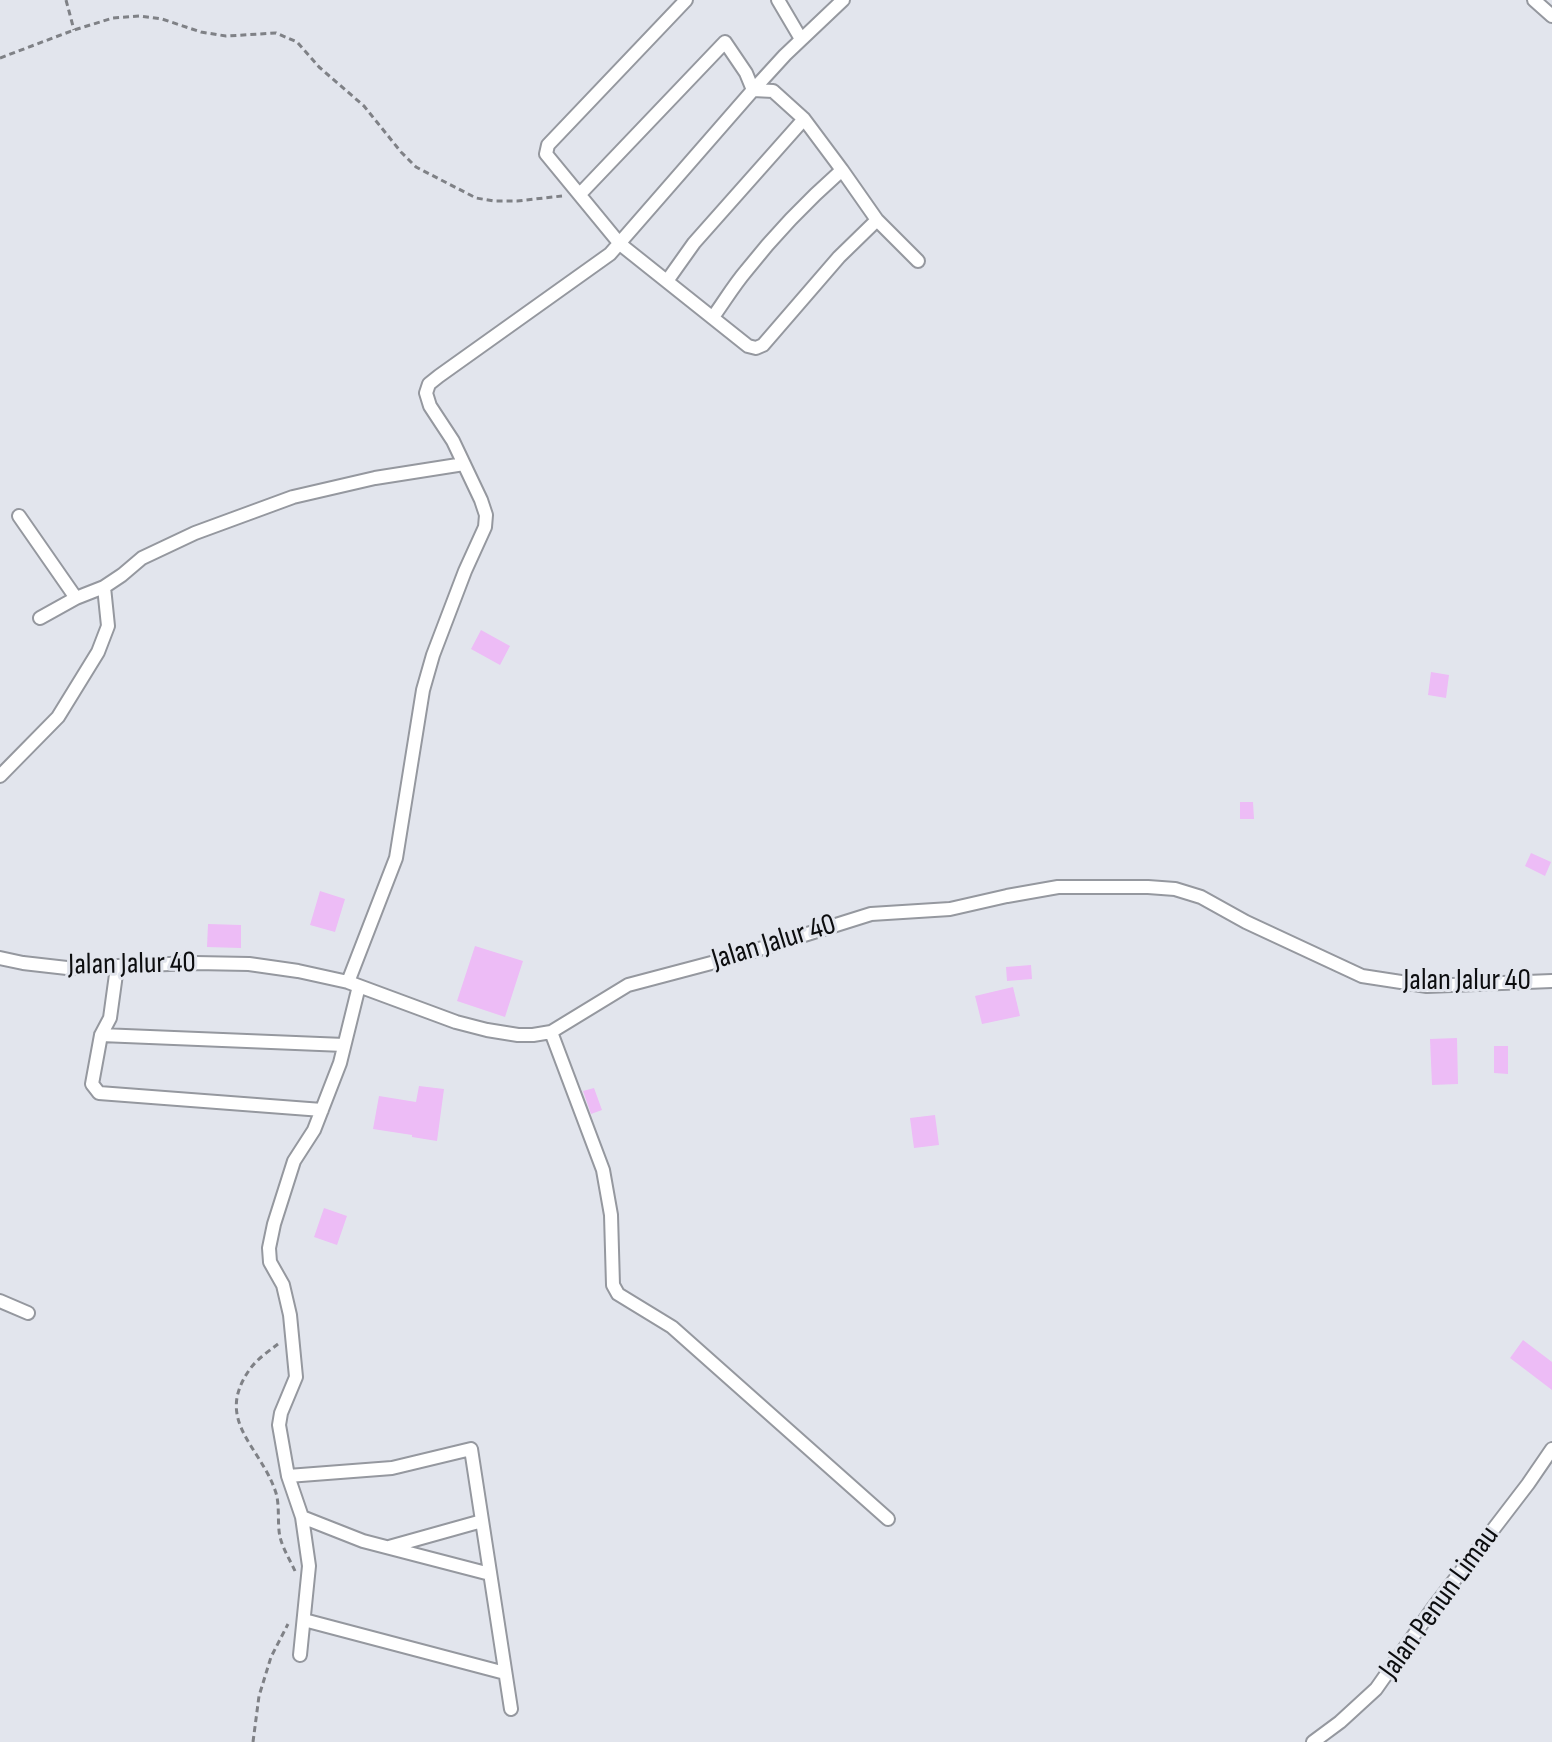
<!DOCTYPE html>
<style>
body{margin:0}
canvas{display:block;background:#e2e5ed}
</style>
<canvas width="1552" height="1742"></canvas>
<script>
const g = document.querySelector('canvas').getContext('2d');
g.lineJoin = 'round';
function fill(path, color) {
  g.fillStyle = color;
  g.fill(path, 'evenodd');
}
function strokePath(path, color, width, dash) {
  g.strokeStyle = color;
  g.lineWidth = width;
  g.lineCap = dash ? 'butt' : 'round';
  g.setLineDash(dash || []);
  g.stroke(path);
}
function write(font, color, halo, rows, align = 'center') {
  g.font = font + ' "Sofia Sans Condensed",sans-serif';
  g.lineWidth = 6;
  g.setLineDash([]);
  g.textBaseline = 'middle';
  g.strokeStyle = halo;
  g.fillStyle = color;
  for (const [text, x, y, turn = 0] of rows) {
    g.save();
    g.translate(x, y);
    g.rotate((+turn || 0) * Math.PI / 180);
    g.textAlign = isNaN(turn) ? turn : align;
    if (halo) g.strokeText(text, 0, 0);
    g.fillText(text, 0, 0);
    g.restore();
  }
}
const building = new Path2D(`
 M481,630L510,646L500,665L471,649Z
 M1431,672L1449,675L1446,698L1428,695Z
 M1240,802H1253L1254,819H1240Z
 M1531,853L1551,862L1545,876L1525,866Z
 M320,891L345,899L335,932L310,925Z
 M208,924L241,925V948L207,947Z
 M475,946L523,961L505,1017L457,1001Z
 M1031,965L1032,979L1007,981L1006,967Z
 M1013,987L1020,1016L982,1024L975,996Z
 M1457,1038L1458,1084L1432,1085L1430,1039Z
 M1494,1046H1508V1074L1494,1073Z
 M419,1086L444,1089L437,1141L412,1137V1135L373,1129L379,1096L416,1102Z
 M594,1088L602,1110L591,1114L583,1091Z
 M935,1115L939,1145L914,1148L910,1118Z
 M324,1208L347,1216L337,1245L314,1237Z
 M1523,1340L1552,1362V1390L1510,1358Z`);
const path = new Path2D(`
 M66,0L74,30
 M0,58L74,30L113,18L140,16L162,19L201,32L226,36L276,33L297,42L319,67L364,106L401,152L416,167L476,198L494,201H517L562,196
 M278,1344C269,1351 257,1359 250,1369C213,1421 261,1446 276,1493C280,1507 277,1523 280,1537C283,1549 290,1560 295,1571
 M253,1742L259,1696L271,1657L288,1624`);
const street = new Path2D(`
 M686,0L548,145L546,154L620,244L748,346L756,348L763,345L839,257L877,220
 M778,0L801,39
 M1534,0L1552,16
 M580,194L725,42L746,73L753,90L785,55L843,0
 M667,281L694,243L804,119
 M713,317C724,302 734,285 746,271C775,234 808,200 842,170
 M19,516L76,598
 M40,618L76,598L104,587
 M0,776L58,717L98,652L108,626L104,587L122,575L142,558L195,533L293,497L375,478L464,464
 M0,958L23,963L67,968L195,963L249,964L298,971L348,982L456,1022L487,1030L518,1035H533L551,1032L628,985L734,957L871,914L950,909L1007,896L1058,887H1148L1175,889L1201,897L1246,922L1362,976L1427,986L1552,981
 M117,967L110,1018L101,1035L92,1084L99,1093L322,1110
 M348,982L396,858L423,690L433,655L465,571L485,527L486,515L481,500L453,441L430,406L426,393L429,384L439,376L610,254L753,90L773,91L804,119L842,170L877,220L918,261
 M551,1032L603,1170L611,1215L613,1285L618,1294L672,1327L888,1519
 M101,1035L344,1045
 M0,1301L28,1313
 M288,1476L392,1468L471,1449L511,1709
 M302,1517L363,1541L490,1574
 M389,1547L482,1521
 M304,1620L505,1673
 M300,1655L309,1566L302,1517L288,1476L279,1425L281,1413L296,1377L290,1315L283,1285L270,1262L269,1248L274,1224L294,1161L314,1130L340,1063L359,986
 M1313,1742L1340,1722L1376,1689L1433,1608L1528,1484L1552,1449`);
const streetNames = [
 ["Jalan Jalur 40",774,943,-17],
 ["Jalan Jalur 40",132,965,-1],
 ["Jalan Jalur 40",1467,981],
 ["Jalan Penun Limau",1440,1603,-54]
];
fill(building, '#edbcf6');
strokePath(street, '#95989f', 16);
strokePath(path, '#7f8186', 3, [6, 4]);
strokePath(street, '#fff', 12);
write('30px', '#0c0d0f', '#e2e5ed', streetNames);
</script>
